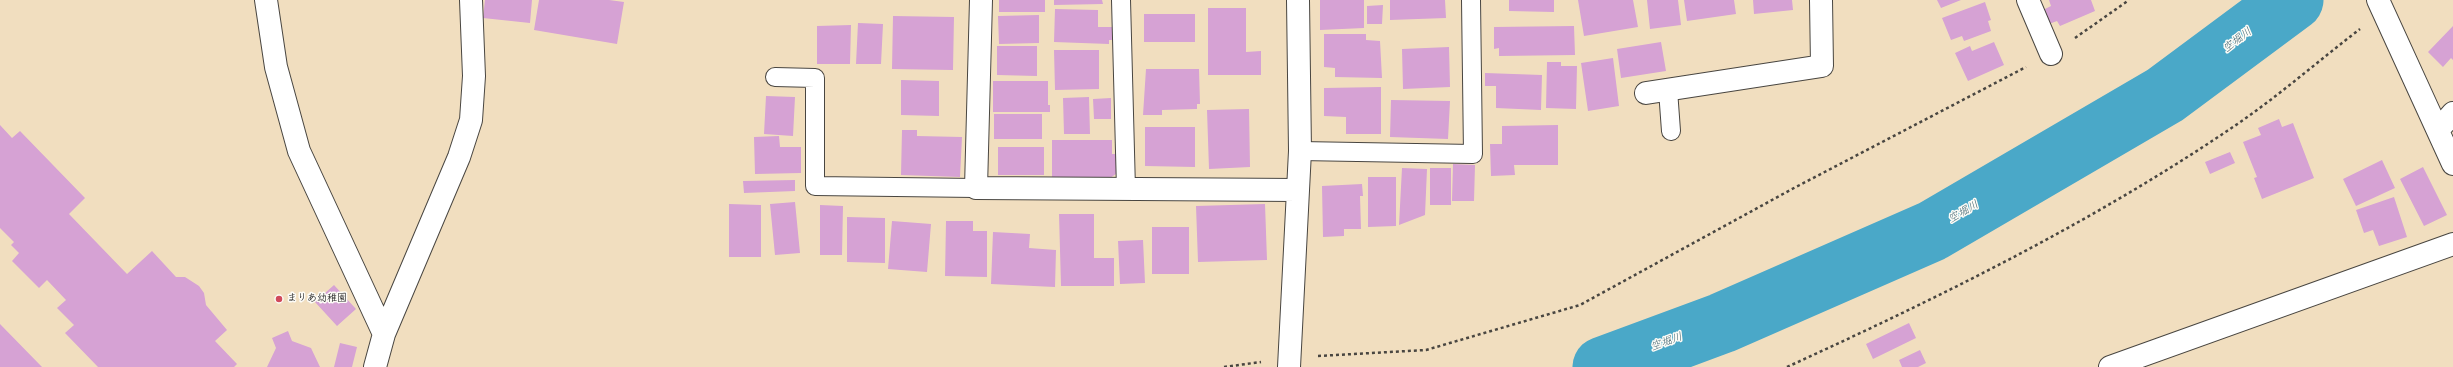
<!DOCTYPE html>
<html>
<head>
<meta charset="utf-8">
<style>
  body { margin:0 }
  canvas { display:block; background:#f1debf }
</style>
</head>
<body>
<canvas width="2453" height="367"></canvas>
<script>
const ctx = document.querySelector('canvas').getContext('2d');
ctx.lineJoin = 'round';
function stroke(path, color, width, dash) { ctx.strokeStyle = color; ctx.lineWidth = width; ctx.lineCap = dash ? 'butt' : 'round'; ctx.setLineDash(dash || []); ctx.stroke(path); }
function paint(path, color) { ctx.fillStyle = color; ctx.fill(path, 'evenodd'); }
function write(font, color, halo, rows, align = 'center') {
  ctx.font = font + ' Kalam,"Klee One",sans-serif'; ctx.lineWidth = 3; ctx.setLineDash([]); ctx.textBaseline = 'middle'; ctx.strokeStyle = halo; ctx.fillStyle = color; for (const [text, x, y, turn = 0] of rows) {
    ctx.save(); ctx.translate(x, y); ctx.rotate((+turn || 0) * Math.PI / 180); ctx.textAlign = isNaN(turn) ? turn : align; if (halo) ctx.strokeText(text, 0, 0); ctx.fillText(text, 0, 0); ctx.restore();
  }
}
const river = new Path2D(`
  M1603,367l119,-44 210,-92 233,-136 128,-95`);
const building = new Path2D(`
  M485,0h47l-2,23 -47,-5z
  M539,0h70l15,2 -7,42 -83,-14z
  M999,0h46v12h-46z
  M1054,0h48l1,4 -49,1z
  M1320,0h44v28l-44,2z
  M1390,0h55l1,18 -56,2z
  M1509,0h45v12l-45,-1z
  M1578,0h55l5,27 -54,9z
  M1647,0h31l3,25 -31,4z
  M1684,0h50l2,14 -49,7z
  M1753,0h39l1,10 -39,4z
  M1937,0h24l-20,8z
  M2049,0h42l4,11 -35,15 -3,-5 -8,3 -6,-14 8,-4z
  M1985,2l6,18 -3,1 3,10 -27,10 -2,-5 -11,4 -9,-22z
  M1383,5l-1,19h-15v-18z
  M1208,8h38v44l15,-1v24h-53z
  M1055,9l43,1v17h14v13h-3v4l-55,-2z
  M1144,14h51v28h-51z
  M1039,15v28l-40,1 -1,-28z
  M893,16l61,1 -1,53 -61,-1z
  M858,23l25,1 -2,40h-25z
  M851,25l-1,39h-33v-38z
  M1574,26l1,29 -76,1v-8l-5,1v-22z
  M2453,26v34l-2,-2 -8,9 -15,-15z
  M1324,34h42v6l14,1 2,37 -47,-1v-9l-11,-1z
  M1661,42l5,29 -45,7 -4,-29z
  M1994,42l10,23 -36,16 -13,-28 15,-7 2,5z
  M997,46h40v30l-40,-1z
  M1449,47l1,40 -47,2 -1,-40z
  M1054,50h45v39l-44,1z
  M1613,58l6,48 -31,5 -7,-48z
  M1547,62h14v4h16l-1,43 -30,-1z
  M1146,69h53l1,35h-3v5l-35,1v5h-19z
  M1485,73l57,2 -1,35 -45,-2v-22h-11z
  M901,80l38,1v35l-38,-1z
  M993,81h55v24h2v7h-57z
  M1381,87v47h-35v-17l-22,-1v-28z
  M766,96l29,1 -2,39 -29,-2z
  M1089,97l1,37h-26l-1,-36z
  M1111,98v21h-17l-1,-20z
  M1391,100l59,1 -2,38 -58,-2z
  M1249,109l1,58 -41,2 -2,-59z
  M994,114h48v25h-48z
  M2279,119l3,8 11,-4 21,55 -52,21 -8,-21 3,-1 -14,-35 18,-7 -3,-7z
  M0,125l12,13 8,-7 65,67 -16,16 58,60 25,-23 24,26h9l14,9 5,7 2,12 21,25 -12,11 22,23 -3,3h-136l-33,-34 9,-8 -17,-17 9,-8 -19,-20 -8,8 -27,-27 7,-8 -8,-8 3,-3 -14,-14z
  M1558,125v40h-44l1,10 -24,1 -1,-32h12v-18z
  M1145,127h50v40l-50,-1z
  M902,130h15v6l45,1 -2,40 -59,-2z
  M779,136l1,11h21v26l-46,1 -1,-37z
  M1052,140h60v14h4v20l-6,4h-58z
  M998,147h46v28h-46z
  M2230,152l5,11 -25,11 -5,-12z
  M2382,160l13,28 -39,18 -13,-27z
  M1453,164l22,1 -1,36h-22z
  M2423,167l24,48 -23,11 -24,-47z
  M1402,168l25,1 -2,46 -26,10z
  M1430,168h21v37h-21z
  M1368,177h28v49l-28,1z
  M795,180v11l-51,2 -1,-12z
  M1362,184l1,12h-3l1,33h-17v7l-21,1 -1,-51z
  M2394,197l13,40 -28,9 -6,-16 -9,3 -8,-23z
  M795,202l5,51 -25,2 -5,-51z
  M729,204l32,1v52h-32z
  M1265,204l2,56 -69,2 -2,-56z
  M820,205l23,1 -1,49h-22z
  M1059,214h35v44h20v28h-53z
  M847,217l38,1v45l-38,-1z
  M892,221l39,3 -4,48 -39,-3z
  M946,221h27v10h14v46l-42,-1z
  M1152,227h37v47h-37z
  M993,232l37,2 -1,14 27,2 -1,37 -64,-3z
  M1143,240l2,43 -25,1 -2,-43z
  M334,285l22,24 -19,17 -22,-24z
  M1909,323l7,15 -43,21 -7,-15z
  M0,324l42,43h-42z
  M288,331l4,10 19,7 9,19h-53l9,-19 -4,-10z
  M340,343l17,4 -5,20h-18z
  M1920,350l6,13 -8,4h-16l-3,-7z`);
const path = new Path2D(`
  M2075,38l54,-38
  M1318,356l108,-6 154,-45 214,-117 232,-121
  M1224,367l37,-5
  M1787,367c153,-70 304,-144 443,-238 45,-30 87,-67 130,-100`);
const service = new Path2D(`
  M1121,0l5,189
  M775,77l40,1v108l161,2
  M1668,90l3,41
  M1300,151l173,3 -2,-154`);
const minor = new Path2D(`
  M266,0l10,67 23,84 85,183
  M981,0l-5,188 322,2
  M2028,0l23,54
  M2378,0l75,164
  M1646,93l176,-27 -1,-66
  M2438,130l15,-17
  M375,367l9,-33 75,-177 12,-37 3,-44 -3,-76
  M1289,367l11,-216 -2,-151
  M2110,367l343,-123`);
const markers = [
  [279,299,4,"#d1495b"]
];
const poiNames = [
  ["まりあ幼稚園",287,299]
];
const waterNames = [
  ["空堀川",2238,41,-37],
  ["空堀川",1964,213,-30],
  ["空堀川",1667,343,-20]
];
stroke(river, '#4aa8c8', 61);
paint(building, '#d6a2d4');
stroke(service, '#494641', 20);
stroke(minor, '#494641', 24);
stroke(path, '#494641', 2.5, [3, 3]);
stroke(service, '#fff', 18);
stroke(minor, '#fff', 22);
for (const [x, y, r, color] of markers) { const dot = new Path2D(); dot.arc(x, y, r, 0, 2 * Math.PI); ctx.fillStyle = color; ctx.fill(dot); stroke(dot, '#fdfcf7', 1.5); }
write('bold 10px', '#2b2b2b', '#fdfcf7', poiNames, 'left');
write('italic 11px', '#375d6a', '#fdfcf7', waterNames);
</script>
</body>
</html>
